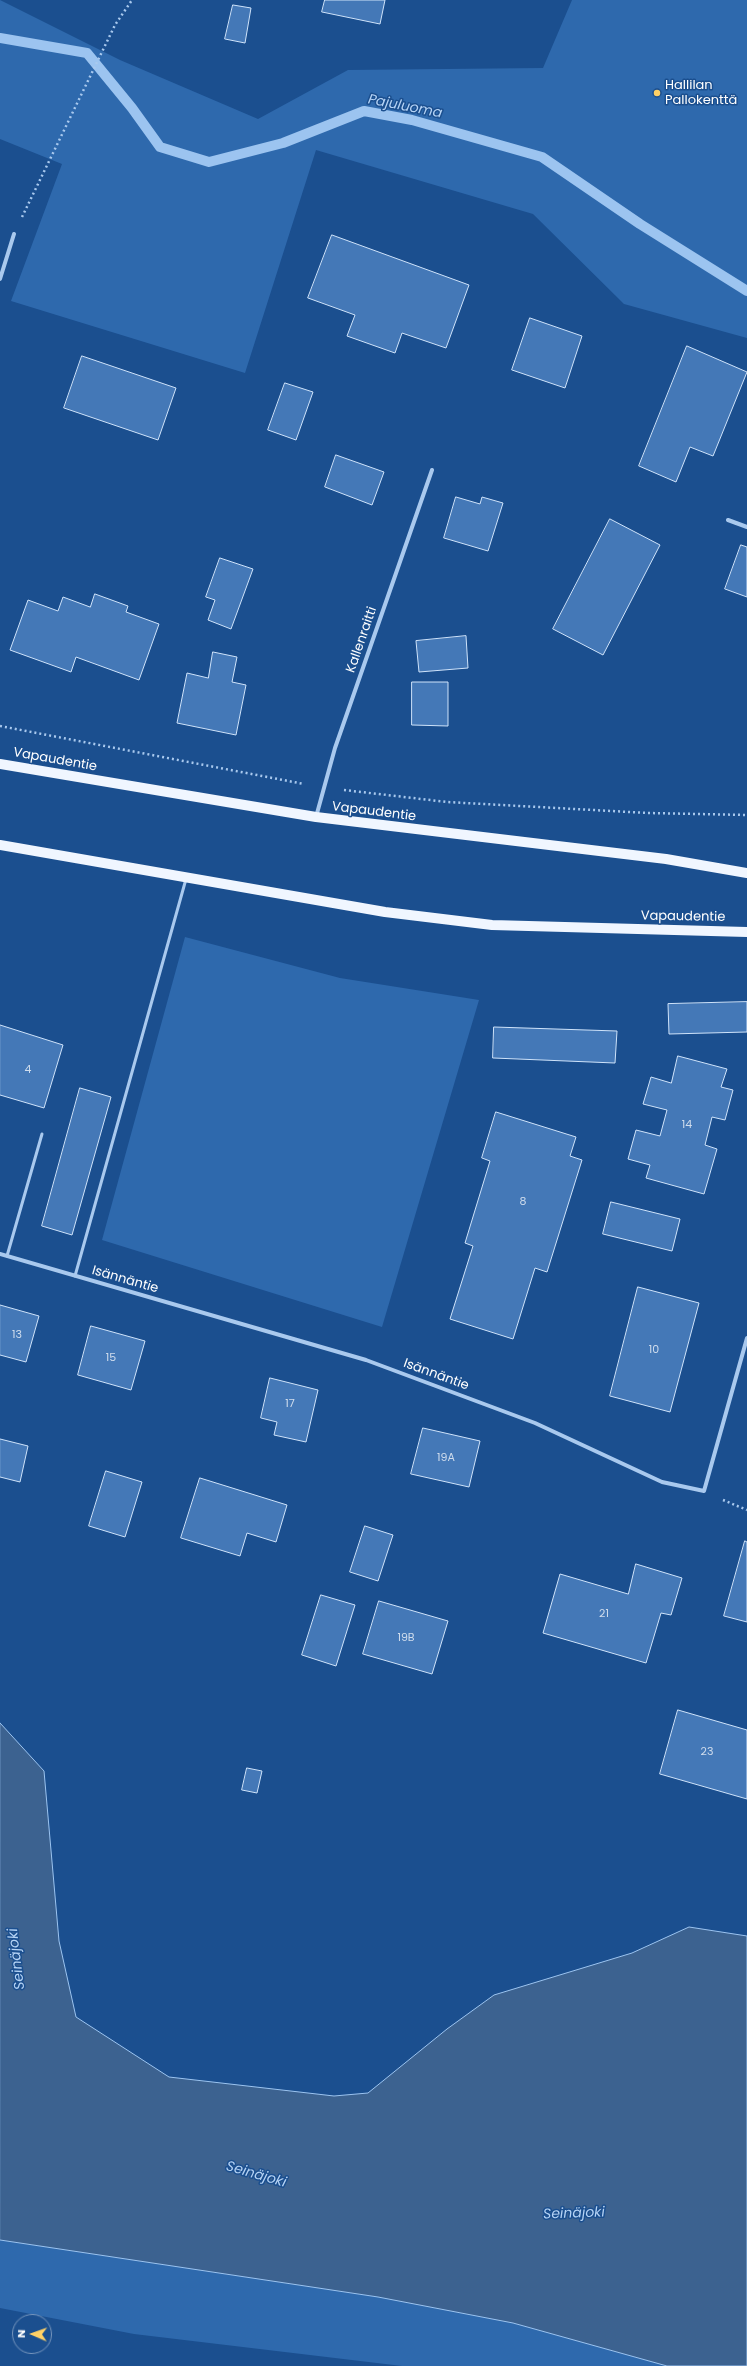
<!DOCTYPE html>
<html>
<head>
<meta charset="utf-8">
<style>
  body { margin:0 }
  #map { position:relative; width:747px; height:2366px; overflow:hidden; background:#1b4f8f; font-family:Poppins,sans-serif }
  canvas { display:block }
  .north { position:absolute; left:12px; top:2314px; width:40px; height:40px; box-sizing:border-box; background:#1b4f8f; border:1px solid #7695bc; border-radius:50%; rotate:272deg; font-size:11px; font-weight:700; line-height:16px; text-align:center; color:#fff }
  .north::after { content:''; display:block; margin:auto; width:14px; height:18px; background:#ffd166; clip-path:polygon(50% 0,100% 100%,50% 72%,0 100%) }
</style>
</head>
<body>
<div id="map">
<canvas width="747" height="2366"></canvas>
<div class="north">N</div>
</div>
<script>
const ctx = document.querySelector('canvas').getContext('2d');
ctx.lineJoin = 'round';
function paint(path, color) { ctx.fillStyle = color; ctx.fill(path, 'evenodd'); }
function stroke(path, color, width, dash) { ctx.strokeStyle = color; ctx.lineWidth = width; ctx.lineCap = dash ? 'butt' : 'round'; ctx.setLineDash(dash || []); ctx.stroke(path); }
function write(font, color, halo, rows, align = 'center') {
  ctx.font = font + ' Poppins,sans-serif'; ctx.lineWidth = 3; ctx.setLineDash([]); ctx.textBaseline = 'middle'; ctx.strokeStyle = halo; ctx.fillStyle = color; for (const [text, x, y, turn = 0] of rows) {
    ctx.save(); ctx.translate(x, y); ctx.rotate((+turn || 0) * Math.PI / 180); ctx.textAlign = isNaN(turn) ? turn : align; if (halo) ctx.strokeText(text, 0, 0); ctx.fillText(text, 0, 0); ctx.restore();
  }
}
const green = new Path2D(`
  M0,0l120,60 138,59 90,-49 195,-2 29,-68h175v338l-123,-34 -91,-90 -217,-64 -71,223 -234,-72 51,-137 -62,-25z
  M185,937l155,41 139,22 -97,327 -280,-87z
  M0,2240l378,57 135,26 154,43h-265l-268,-32 -134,-26z`);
const water = new Path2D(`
  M0,1723l44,48 15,170 17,76 93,60 165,19 34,-3 79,-64 47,-34 138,-42 57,-26 58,9v430h-80l-154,-43 -135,-26 -378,-57z`);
const stream = new Path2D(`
  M0,38l87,15 45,55 28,39 49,15 74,-19 81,-32 48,9 130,37 98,67 107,67`);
const building = new Path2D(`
  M325,0h60l-5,24 -58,-12z
  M233,5l18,3 -6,35 -20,-4z
  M332,235l137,50 -23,63 -44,-15 -7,20 -48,-17 8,-21 -47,-17z
  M530,318l52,18 -17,52 -53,-18z
  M687,346l60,26 -34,84 -23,-9 -14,35 -37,-16z
  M82,356l94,32 -18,52 -94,-32z
  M285,383l28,9 -17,48 -28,-10z
  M336,455l48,17 -12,33 -47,-18z
  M456,497l24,7 2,-7 21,6 -15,48 -44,-13z
  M610,519l50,26 -57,110 -50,-26z
  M741,545l6,2v50l-22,-8z
  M220,558l33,11 -22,60 -23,-9 7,-20 -9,-3z
  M95,594l33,12 -2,6 33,12 -20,56 -63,-23 -5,15 -61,-22 18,-50 30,11 5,-14 27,10z
  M466,636l2,32 -49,4 -3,-31z
  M213,652l24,5 -5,25 14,3 -10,50 -59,-12 10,-50 21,5z
  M412,682h36v44l-36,-1z
  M747,1002v30l-78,2 -1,-30z
  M0,1025l63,20 -19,63 -44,-13z
  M494,1027l123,4 -2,32 -122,-5z
  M678,1056l49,13 -6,18 12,3 -8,30 -13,-3 -7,28 12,4 -13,45 -58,-16 4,-13 -22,-6 8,-29 24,6 7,-26 -24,-6 8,-27 20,6z
  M80,1088l31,9 -39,138 -30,-9z
  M496,1112l80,25 -6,19 12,4 -35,112 -12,-4 -22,71 -63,-20 23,-73 -8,-3 25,-82 -8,-3z
  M611,1202l69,17 -8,32 -69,-17z
  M638,1287l61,16 -29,109 -60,-16z
  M0,1305l39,11 -13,46 -26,-7z
  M91,1326l54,15 -14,49 -53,-15z
  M270,1378l48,12 -12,52 -32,-7 3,-13 -16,-4z
  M423,1428l57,13 -11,46 -58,-13z
  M0,1439l28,7 -8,36 -20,-5z
  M106,1471l36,11 -17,55 -36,-11z
  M200,1478l87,27 -11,37 -29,-9 -7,23 -59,-18z
  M365,1526l28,9 -15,46 -28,-9z
  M745,1541l2,1v80l-23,-6z
  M636,1564l46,14 -11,37 -10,-2 -15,50 -103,-30 17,-59 68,20z
  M321,1595l34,10 -19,61 -34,-11z
  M379,1601l69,20 -16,53 -69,-20z
  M678,1710l69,20v69l-87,-25z
  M247,1768l15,3 -5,22 -15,-3z`);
const path = new Path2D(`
  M22,217l93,-192 17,-25
  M0,726l304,58
  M344,790l103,12 201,11 99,2
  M723,1500l24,10`);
const lane = new Path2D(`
  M7,1256l35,-122
  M75,1276l111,-397`);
const street = new Path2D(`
  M0,279l14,-45
  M728,520l19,7
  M316,817l19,-69 97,-278
  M0,1254l366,106 169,63 127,59 42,9 43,-153`);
const primary = new Path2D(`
  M0,764l316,53 350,42 81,14
  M0,845l385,67 107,13 255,7`);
const markers = [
  [657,93,4,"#ffd166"]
];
const numberNames = [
  ["4",28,1070],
  ["14",687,1125],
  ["8",523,1202],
  ["13",17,1335],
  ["10",654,1350],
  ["15",111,1358],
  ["17",290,1404],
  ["19A",446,1458],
  ["21",604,1614],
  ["19B",406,1638],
  ["23",707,1752]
];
const poiNames = [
  ["Hallilan",665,86],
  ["Pallokenttä",665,101]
];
const streetNames = [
  ["Kallenraitti",362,640,-71],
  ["Vapaudentie",55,760,10],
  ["Vapaudentie",374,812,7],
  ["Vapaudentie",683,917,1],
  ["Isännäntie",125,1280,16],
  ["Isännäntie",436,1375,20]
];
const waterNames = [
  ["Pajuluoma",405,107,11],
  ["Seinäjoki",17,1959,-97],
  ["Seinäjoki",256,2175,16],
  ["Seinäjoki",574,2214,-2]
];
paint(green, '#2e69ad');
paint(water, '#3c6290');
stroke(water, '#9cc4f0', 1);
stroke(stream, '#9cc4f0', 10);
paint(building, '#4478b7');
stroke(building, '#cfe3fa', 1);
stroke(path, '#a9c9ee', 2.5, [2, 3]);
stroke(lane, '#a9c9ee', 3);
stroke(street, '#a9c9ee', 4);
stroke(primary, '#f0f6ff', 10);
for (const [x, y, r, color] of markers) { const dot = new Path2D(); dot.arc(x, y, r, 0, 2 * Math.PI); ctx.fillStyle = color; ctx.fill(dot); stroke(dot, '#1b4f8f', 1.5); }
write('11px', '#d0dded', null, numberNames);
write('13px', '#fff', '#1b4f8f', poiNames, 'left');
write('13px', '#fff', '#1b4f8f', streetNames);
write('italic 14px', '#b5d3f5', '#1b4f8f', waterNames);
</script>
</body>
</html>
